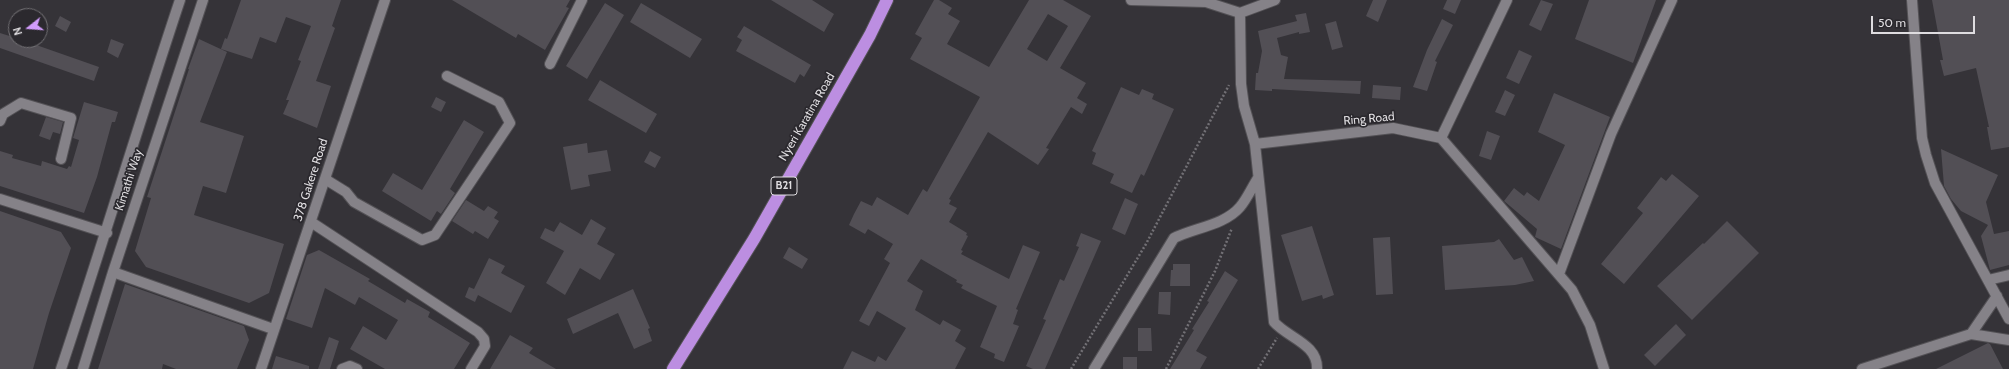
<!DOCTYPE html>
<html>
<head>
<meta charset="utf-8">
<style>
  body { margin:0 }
  #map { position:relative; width:2009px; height:369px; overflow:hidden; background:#353338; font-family:Cabin,sans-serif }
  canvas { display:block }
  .north { position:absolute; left:8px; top:8px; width:40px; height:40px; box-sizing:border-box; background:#2b292e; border:1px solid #737175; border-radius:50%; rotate:253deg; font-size:11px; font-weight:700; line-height:16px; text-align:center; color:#dfdde0 }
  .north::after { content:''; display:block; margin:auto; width:14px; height:18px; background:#d29cfd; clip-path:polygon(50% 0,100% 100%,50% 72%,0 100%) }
  .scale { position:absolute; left:1871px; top:16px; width:104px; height:18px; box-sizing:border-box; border:2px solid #dfdde0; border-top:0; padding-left:5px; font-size:12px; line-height:14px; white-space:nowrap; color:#dfdde0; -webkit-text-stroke:3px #2b292e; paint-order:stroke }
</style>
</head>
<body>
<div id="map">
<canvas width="2009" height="369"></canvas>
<div class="north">N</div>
<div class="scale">50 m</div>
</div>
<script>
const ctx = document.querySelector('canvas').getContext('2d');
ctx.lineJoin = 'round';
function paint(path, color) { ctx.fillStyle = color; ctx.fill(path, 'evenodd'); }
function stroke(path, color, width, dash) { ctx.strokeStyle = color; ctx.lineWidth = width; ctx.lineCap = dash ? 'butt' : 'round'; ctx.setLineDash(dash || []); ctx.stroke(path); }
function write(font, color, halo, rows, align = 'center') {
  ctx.font = font + ' Cabin,sans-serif'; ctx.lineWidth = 3.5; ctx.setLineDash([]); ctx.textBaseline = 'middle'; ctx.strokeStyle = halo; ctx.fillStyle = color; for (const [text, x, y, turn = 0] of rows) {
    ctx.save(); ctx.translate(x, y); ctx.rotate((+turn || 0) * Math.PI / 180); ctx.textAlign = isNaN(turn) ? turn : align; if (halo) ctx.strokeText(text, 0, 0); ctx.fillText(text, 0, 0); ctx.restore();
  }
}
const building = new Path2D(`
  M241,0h100l-9,26 3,2 -19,53 15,5 -14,42 -34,-14 6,-14h-3l15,-39 -3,-1 13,-34 -25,-9 -10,26 -16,-6 -8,22 -31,-10 4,-11 2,1z
  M452,0h118l-4,7 3,1 -24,42 -27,-16 -2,4z
  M771,0h41l22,14 -10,18z
  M934,0h5l13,8 -4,6 12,7 -13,23 42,23 40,-67h34l28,16 -31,52 26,15 -9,15 10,6 -5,10 -11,-7 -25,41 3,1 -11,16 -50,-33 -39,67 2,1 -2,4 8,4 -8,14 18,11 -1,2 2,1 -7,14 2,1 -2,3 48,25 14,-34 17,7 -24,57 2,1 -5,14 6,2 -15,36 -10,-4 1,-4 -15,-7 17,-41 -36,-18 2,-3 -7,-3 1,-2 -36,-21 -14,22 16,10 -8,19 25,15 3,-5 18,10 -6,11 11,7 -11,21h-112l9,-18 23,11 3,-6 8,5 20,-33 -29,-17 -8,15 -10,-5 31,-58 -6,-4 9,-15 -25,-15 -3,5 -16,-9 5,-11 7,-13 11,5 5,-9 31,18 15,-26 4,3 53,-95 -70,-38 12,-21 -7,-4zM1048,14l20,12 -21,35 -20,-12z
  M1373,0h14l-9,22 -12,-6z
  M1447,0h14l-6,14 -12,-5z
  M1541,0l12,4 -12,27 -12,-6z
  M1589,0h67l-23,63 -58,-24z
  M1932,0h77v147l-18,3 -4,-23h2l-13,-59 -32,8 -4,-16h3z
  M605,3l19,12 -37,64 -21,-13z
  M641,3l61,36 -12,19 -60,-36z
  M1306,13l4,19 -11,2v-2l-22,6 4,17 7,2 -4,22 77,2 -1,13 -88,-5v2l-17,-1 1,-17h2l4,-22 -4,-20 39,-10 -2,-6z
  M60,16l11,6 -5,10 -11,-6z
  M1442,19l11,6 -18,36 2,1 -10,29 -14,-4 14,-37z
  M1336,21l7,26 -11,3 -7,-26z
  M744,26l67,39 -7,12 -4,-3 -5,9 -59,-32 6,-11 -5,-3z
  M0,33l16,5v2h6l77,27 -5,14 -94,-33z
  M111,39l13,5 -6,14 -11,-6z
  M199,39l28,13 -27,70 44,14 -18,57 -23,-7 -9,29 90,29 -15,49 -20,10 -103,-36 -11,-16 16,-53 -4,-1 42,-128h-1z
  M1519,50l13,6 -13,28 -13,-6z
  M600,80l57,34 -11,19 -58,-33z
  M1373,85l28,2 -1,13 -28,-2z
  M1121,87l18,8 3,-6 12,5 -2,5 22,10 -30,67 -3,-2 -9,19 -22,-10 4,-9 -22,-10 4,-11 -4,-2z
  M1505,90l10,5 -10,21 -10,-4z
  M1554,93l56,24 -49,132 -26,-12 2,-8 -33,-28 10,-13 10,8 3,-4 12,9 26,-56 -27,-13z
  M436,97l10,5 -5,10 -10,-5z
  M84,102l34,10 -3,10h-3l-15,55 -13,36 -84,-27v-35l13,4 -1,3 29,8 1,-5 25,8 2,-3 2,1 8,-27 -6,-2z
  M46,117l17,5 -3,12 -7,-2 -3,8 -11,-4z
  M464,120l20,12 -34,57 5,4 -14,21 -4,-3 -6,10 -49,-30 11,-18 29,17z
  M1487,131l13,5 -9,24 -12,-4z
  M587,143l1,10 19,-3 4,21 -23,4 2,11 -19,4 -8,-43z
  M1941,149l57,26 -12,27 8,32 15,-3v34l-19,5 -9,-34 7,-11 -27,-14 -10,-12 -7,-13z
  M650,151l11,6 -6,11 -11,-6z
  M1672,174l27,22 -75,88 -23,-20 42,-51 -6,-5 24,-31 5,4z
  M1125,198l13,6 -13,31 -13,-6z
  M466,200l18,11 4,-5 10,6 -4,6 5,3 -11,18 -13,-8 -2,3 -21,-13z
  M0,211l61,21 10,16 -22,65 -16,56h-33z
  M591,219l15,9 -9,16 18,10 -15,26 -20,-12 -15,27 -19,-12 18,-32 -24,-13 5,-10 9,4 6,-10 22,13z
  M1727,221l32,32 -67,67 -35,-34 46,-43 1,1z
  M1312,226l22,69 -11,4 -1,-4 -20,6 -21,-66z
  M1081,233l20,8 -56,128h-12l-7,-3 20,-46 -3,-1 17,-40 4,2 15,-34 -3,-1z
  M1390,237l3,57 -17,1 -3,-57z
  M1499,239l15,21 8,-3 12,24 -19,4 -70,5 -3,-44 52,-4z
  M789,247l19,12 -6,10 -19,-11z
  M319,250l51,29 -2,2 37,22 2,-4 23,13 -2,5 42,26 -16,26h-69l-35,-20 13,-23 23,14 12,-20 -39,-23 -4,8 -30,-17 -13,40 -26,-9 21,-64z
  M489,258l16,8 -4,7 24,13 -14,27 -33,-18 -3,7 -10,-5 4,-10 5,2z
  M1173,264h17v22h-20l1,-16h2z
  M1225,271l13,9 -42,71 11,6 -7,12h-30l24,-39 -2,-1 17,-27 -2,-1z
  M125,284l119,42 5,14 -12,29h-61l-13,-5 -1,5h-64z
  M633,289l17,39 -2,1 4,12 -18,8 -16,-36 -45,21 -6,-15z
  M1159,292h12l-1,23 -12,-1z
  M1676,324l10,11 -31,31 -11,-11z
  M1138,328h13l1,23h-14z
  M510,335l23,13 -4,5 27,16h-66z
  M329,337l10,4 -9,28h-12z
  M1988,343l2,1 13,25h-67z
  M276,356l33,10v3h-37z
  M1123,357h14v12h-14z`);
const path = new Path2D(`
  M1071,369l75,-125 83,-159
  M1166,369l49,-98 17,-43
  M1258,369l19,-31`);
const minor = new Path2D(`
  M1131,0l75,2 34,11 1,71 3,22 11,38 138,-16 48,10 131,152 18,35 14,44
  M1912,0l10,138 4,17 9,28 74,136
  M1240,13l35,-13
  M550,64l32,-64
  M0,121l3,-7 18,-11 50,15 -10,41
  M1441,138l66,-138
  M1255,144l19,178c14,16 44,22 43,47
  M325,179l21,13 8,10 68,38 13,-5 75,-112 -11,-21 -52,-26
  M0,199l107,34
  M311,222l167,110 6,7 1,7 -14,23
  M113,272l160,57
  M1559,274l52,-140 61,-134
  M1988,280l21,-5
  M1971,334l26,-38
  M61,369c41,-123 78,-246 119,-369
  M83,369l30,-97 90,-272
  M261,369l124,-369
  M342,369l8,-3 7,3
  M1094,369l80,-131c20,-10 51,-13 66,-31 7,-8 12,-20 18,-29
  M1862,369l109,-35 38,6`);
const highway = new Path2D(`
  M673,369l81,-130 116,-204 17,-35`);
const shields = [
  [784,186,26]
];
const shieldNames = [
  ["B21",784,186]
];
const streetNames = [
  ["Nyeri Karatina Road",807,117,-60],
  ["Ring Road",1369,119,-5],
  ["Kimathi Way",129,180,-72],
  ["378 Gakere Road",311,180,-72]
];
paint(building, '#524f55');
stroke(minor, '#535155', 12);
stroke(highway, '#535155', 14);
stroke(path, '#727075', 2.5, [2, 2]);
stroke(minor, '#858288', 10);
stroke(highway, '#bc8ee1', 12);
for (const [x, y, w] of shields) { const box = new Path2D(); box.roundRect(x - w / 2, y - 9, w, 18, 3); ctx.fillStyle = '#2b292e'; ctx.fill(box); stroke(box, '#dfdde0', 1); }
write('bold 11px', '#dfdde0', null, shieldNames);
write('12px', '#dfdde0', '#2b292e', streetNames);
</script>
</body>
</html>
